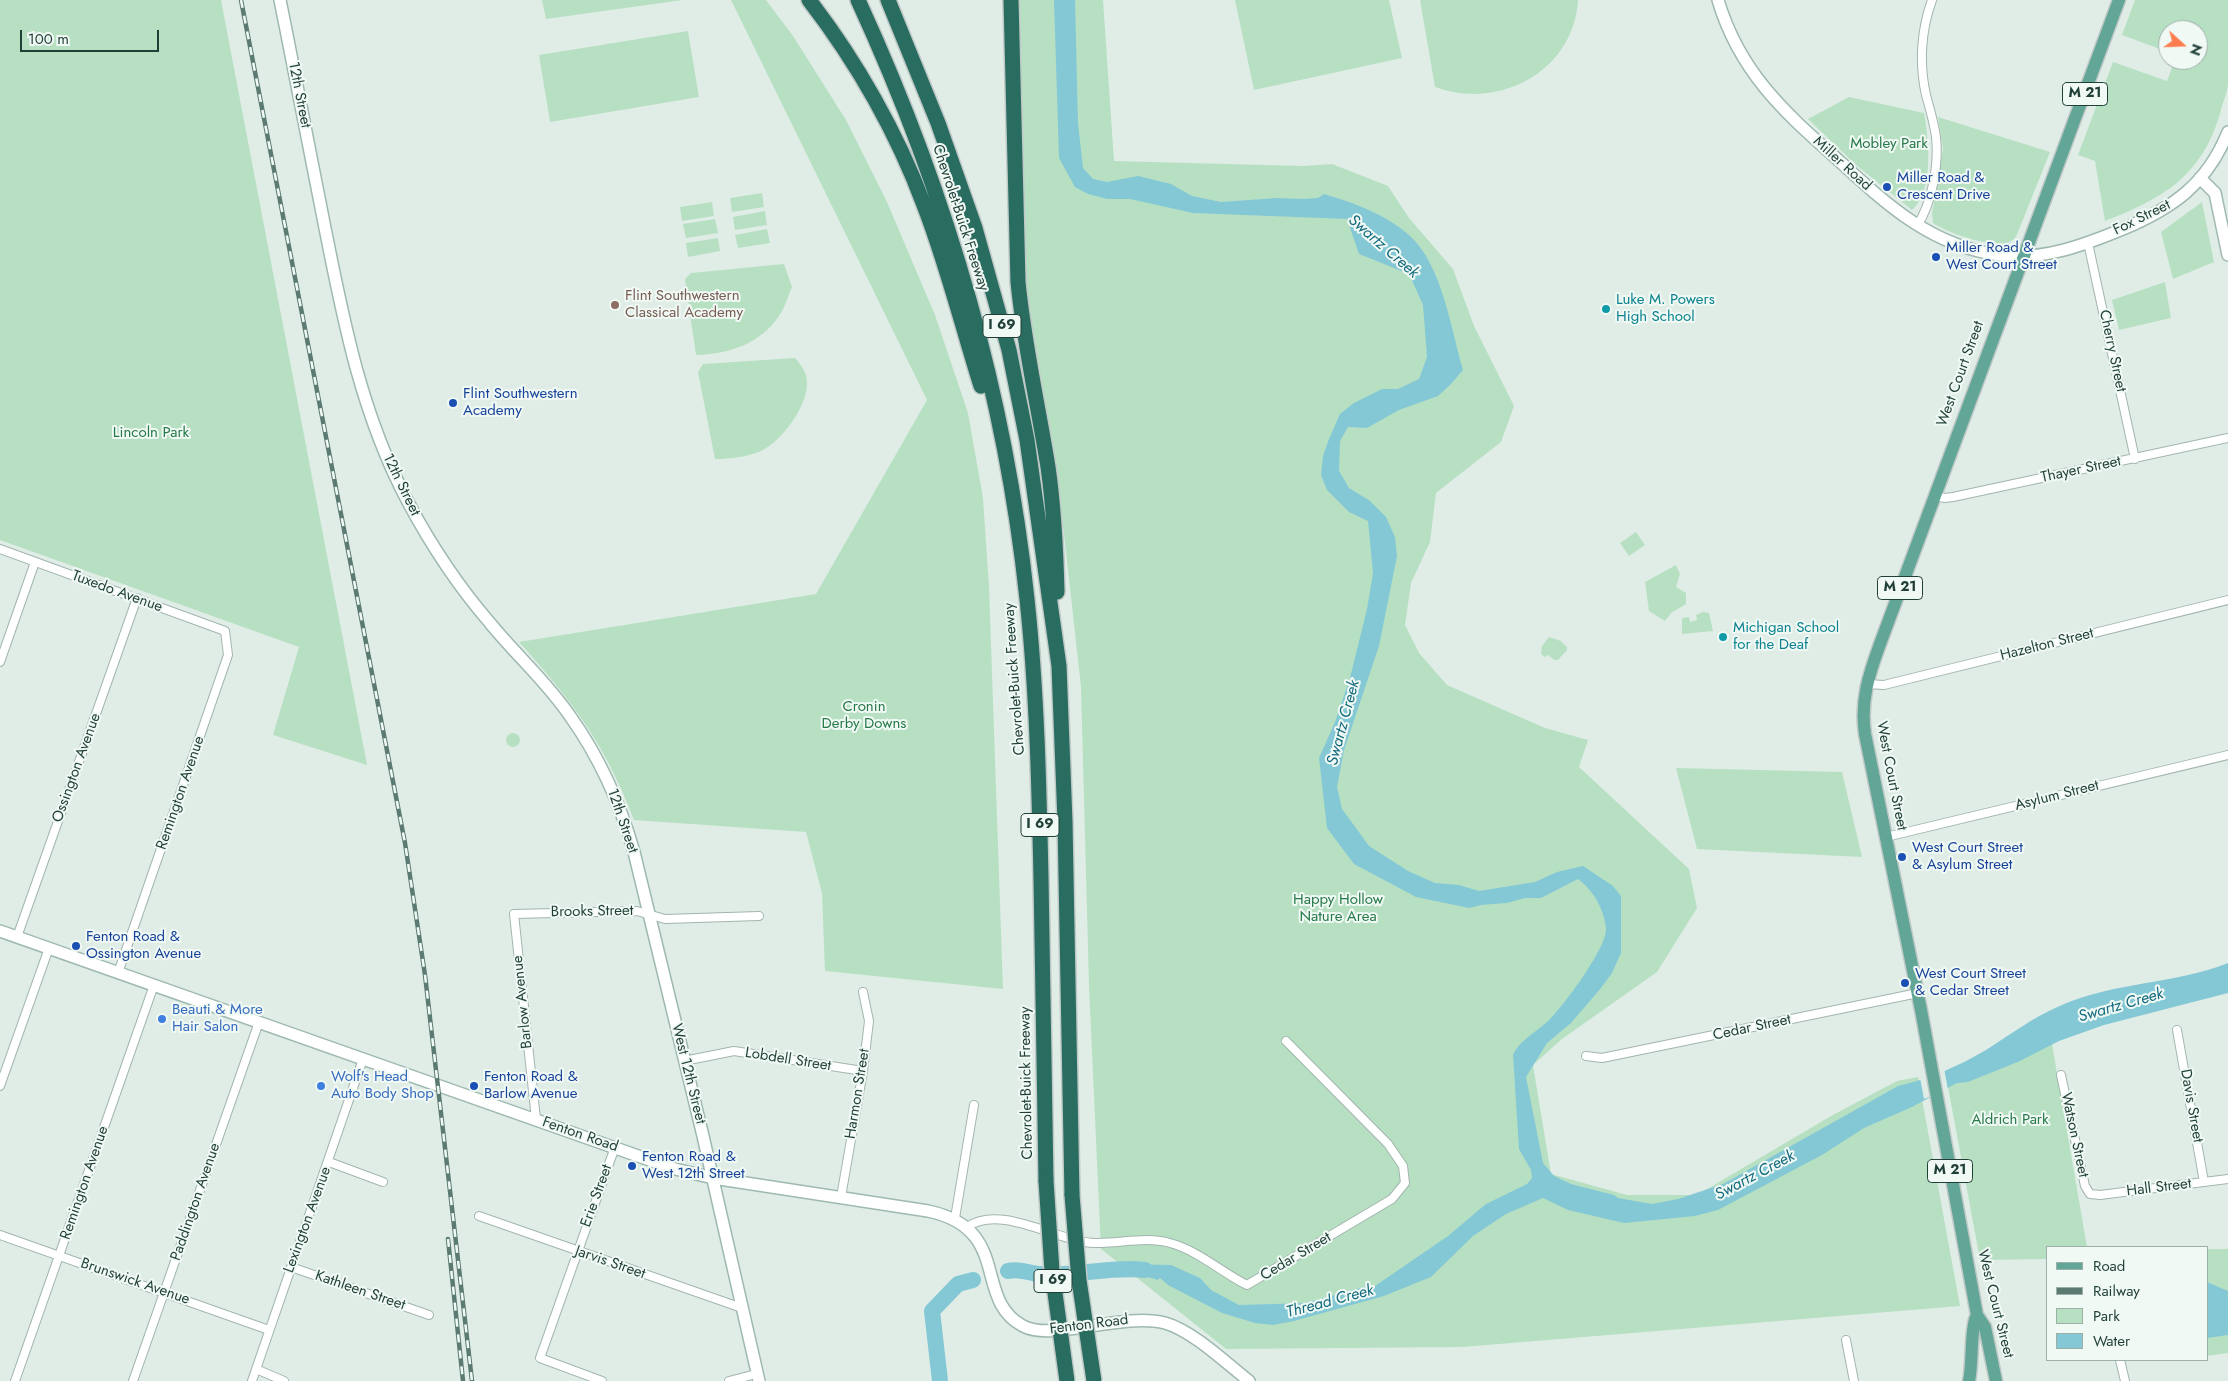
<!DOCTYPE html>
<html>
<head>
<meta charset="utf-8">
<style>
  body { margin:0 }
  #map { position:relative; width:2228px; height:1381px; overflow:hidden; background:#e0ede7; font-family:Jost,sans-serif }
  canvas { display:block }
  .legend { position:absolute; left:2046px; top:1246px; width:162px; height:115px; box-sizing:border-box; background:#f1f9f5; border:1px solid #9dafa9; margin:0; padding:6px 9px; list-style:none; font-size:15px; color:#1f3f37 }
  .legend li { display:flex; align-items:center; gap:10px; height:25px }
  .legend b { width:25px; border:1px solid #9dafa9 }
  .north { position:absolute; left:2158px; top:20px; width:50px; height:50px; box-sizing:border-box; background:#f1f9f5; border:1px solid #9dafa9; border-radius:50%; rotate:110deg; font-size:14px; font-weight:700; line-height:20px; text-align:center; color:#1f3f37 }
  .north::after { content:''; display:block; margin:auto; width:18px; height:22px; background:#fd7d4e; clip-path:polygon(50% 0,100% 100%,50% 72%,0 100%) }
  .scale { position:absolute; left:20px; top:30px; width:139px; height:22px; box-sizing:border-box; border:2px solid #1f3f37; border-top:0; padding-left:6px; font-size:15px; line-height:18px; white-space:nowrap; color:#1f3f37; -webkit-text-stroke:4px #f1f9f5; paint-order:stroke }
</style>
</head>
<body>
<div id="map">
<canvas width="2228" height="1381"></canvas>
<ul class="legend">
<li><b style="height:6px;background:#61a696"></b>Road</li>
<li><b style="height:6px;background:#5a7a72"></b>Railway</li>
<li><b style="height:14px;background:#b7e0c3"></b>Park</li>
<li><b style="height:14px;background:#84c8d6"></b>Water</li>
</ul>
<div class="north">N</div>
<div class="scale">100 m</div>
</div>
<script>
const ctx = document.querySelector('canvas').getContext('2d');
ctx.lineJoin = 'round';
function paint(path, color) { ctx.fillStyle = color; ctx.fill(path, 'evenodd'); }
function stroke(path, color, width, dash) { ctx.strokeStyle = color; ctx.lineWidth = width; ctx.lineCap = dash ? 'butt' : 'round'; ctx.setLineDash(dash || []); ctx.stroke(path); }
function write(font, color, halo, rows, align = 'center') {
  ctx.font = font + ' Jost,sans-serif'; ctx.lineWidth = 4; ctx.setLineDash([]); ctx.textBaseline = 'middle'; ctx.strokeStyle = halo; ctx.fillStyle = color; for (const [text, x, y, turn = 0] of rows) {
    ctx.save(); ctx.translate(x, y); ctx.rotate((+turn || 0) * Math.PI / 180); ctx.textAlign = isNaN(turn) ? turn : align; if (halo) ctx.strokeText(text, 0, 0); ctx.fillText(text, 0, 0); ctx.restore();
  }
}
const green = new Path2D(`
  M0,0h221l146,765 -94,-30 26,-88 -299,-107z
  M542,0h141l-137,19z
  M731,0h35l27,36 53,84 41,82 48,113 33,98 15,85 6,89 14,402 -178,-18 -3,-78 -16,-61 -172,-12c-29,-76 -61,-118 -115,-178l297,-48 111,-194z
  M1019,0h84l11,161 190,5 28,-2 56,22 21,32 44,51 21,57 40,80 -13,36 -65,51 -6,49 -19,41 -6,42 14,28 28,32 98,43 43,12 -9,27 110,102 8,39 -40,64 -95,67 -29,26 18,109 76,21h70l134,-79 66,-35 21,-4 42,229 -497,41 -237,2 -125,-100 -12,-263 -8,-299 -24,-216 -33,-191z
  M1235,0h154l13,58 -148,32z
  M1420,0h158c-4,71 -79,111 -143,87z
  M2135,0h93c0,28 0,57 0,84 -1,10 -6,20 -8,30 -19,63 -58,85 -115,107l-10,-60 -17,-6 35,-93 54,19 8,-21h23v-30h-30v22l-46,-17z
  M688,31l11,66 -149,25 -11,-67z
  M1849,97l75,16c5,27 10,78 -12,97l-56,-45 -48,-46z
  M1938,117l112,35 -32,80c-1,3 -4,8 -7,9 -15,9 -64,-8 -78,-18l-1,-9 11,-65z
  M762,193l2,14 -32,5 -2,-14z
  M712,202l2,14 -32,5 -2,-14z
  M2202,202l12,60 -41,17 -12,-47z
  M765,211l2,14 -32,5 -2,-13z
  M715,219l3,14 -32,5 -3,-14z
  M767,229l3,14 -32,5 -3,-13z
  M718,238l2,13 -32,6 -2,-14z
  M784,264l8,23c-4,9 -7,21 -13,29 -19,28 -50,38 -83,39l-11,-76 6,-6z
  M2165,282l6,36 -52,12 -7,-30z
  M795,358c6,7 12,14 12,24 1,24 -25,59 -46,69 -14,6 -31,8 -46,8l-17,-87 5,-8z
  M1636,532l9,13 -16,11 -9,-13z
  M1676,565l4,9 -4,13 10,6v11l-15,9 -6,8 -16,-10 -4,-29z
  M1703,612l6,1 4,18 -31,3v-16l7,-1 1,5 7,-2 -1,-5z
  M1549,637l12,4 6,6v3l-9,10h-4l-6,-5 -3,2 -4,-3 1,-8z
  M506 740a7 7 0 1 1 14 0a7 7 0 1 1-14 0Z
  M1676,768l166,4 20,85 -165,-8z
  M2051,1038l36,209h-40v12l-67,1 -32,-173z
  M2207,1249h21v104l-21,3z`);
const water = new Path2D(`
  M1054,0h21l3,123 5,45 10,11 14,3 31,-6 33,8 21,12 29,6 56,-4 26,1 15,-1 6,-4c30,9 62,20 86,42 32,29 41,93 53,134l-13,15 -12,11 -39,14 -32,18 -19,-1 -8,14 -1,30 10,17 21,13 16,16 9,20 2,19 -18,90 -35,104 -7,37 5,22 27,37 39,25 27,12 24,2 20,6 56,-9 22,-10 26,-6 30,20 8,10v57l-9,20 -11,15 -30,35 -24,20 -21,34 17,86 11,13 17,8 43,11 4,3 34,6 26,-5 45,-15 175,-98c31,-7 61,-20 88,-36 25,-16 49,-34 76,-45 52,-23 113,-21 166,-42v30l-124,32 -45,16 -39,20 -52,21 -11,1 -45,24 -48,21 -42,27 -104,55 -23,6 -71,7 -56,-13 -25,-12 -37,16 -33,22 -42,41 -47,19 -90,25 -21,4 -18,-2 -33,-10 -54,-28 -8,-7 -2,2 -20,-6 -6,1 -13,-11 52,1 29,13 11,12 28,15 67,-2 58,-16 8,1 76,-52 38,-32 41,-20 5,-6 -1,-8 -12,-21 -6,-94c7,-16 26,-24 38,-37 14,-14 57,-72 55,-90 -2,-19 -13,-38 -28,-49l-37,19h-16l-18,5 -26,2 -12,3 -53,-11 -62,-33 -27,-36 -8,-70 16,-36 15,-44 17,-69 6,-36 -5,-52 -19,-9 -22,-22 -6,-15 2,-19 6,-17 11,-25 14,-11 28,-14h16l21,-10 8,-22 -4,-52 -14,-31 -50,-20 -12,-35 -154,-6 -63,-14h-23l-19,-5 -13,-7 -16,-29z
  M2207,1282l21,9v44l-21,3z`);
const pier = new Path2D(`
  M1944,1068l4,22 -24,9 -4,-21z`);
const river = new Path2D(`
  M1008,1271c11,-3 20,2 31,3 36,3 70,-8 106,-4
  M940,1381l-8,-70 26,-27 15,-4`);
const street = new Path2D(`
  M1917,226c15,-23 22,-61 19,-89 -2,-14 -6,-28 -10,-42 -7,-31 -5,-65 6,-95
  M2088,243l47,216
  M1934,495l10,3 9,-1 275,-59
  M0,549l225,82 3,24 -110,318
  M0,662l35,-100
  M1866,684l18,1 344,-85
  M1886,837l342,-82
  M17,937l120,-339
  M2177,1030l27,152
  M1586,1056l16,2 316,-65
  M684,1061l50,-10 129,20
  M2061,1075l24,111 5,8 10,1 128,-16
  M0,1086l49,-138
  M536,1119l-22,-205 123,-3 28,8 94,-3
  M329,1162l54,20
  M841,1197l22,-126 6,-50 -6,-29
  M479,1216l263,92
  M955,1218l19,-113
  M967,1227c34,-24 91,15 127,16 25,1 51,-7 76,0 29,8 51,29 77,42l145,-86 13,-16 -2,-17 -15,-22 -102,-103
  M0,1235l269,95
  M291,1267l138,48
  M1846,1340l8,41
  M2120,1360l5,21
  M256,1369l28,12
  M15,1381l139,-396
  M133,1381l126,-359
  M252,1381l111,-322
  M602,1381l-62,-23 75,-211
  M729,1381l27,-7`);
const secondary = new Path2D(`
  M280,0c15,74 29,148 44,223 19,96 37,191 84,279 23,43 50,84 82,121 26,32 57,59 80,93 30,42 50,87 64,136l69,284 56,245
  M1718,0c21,71 65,111 118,158 49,45 94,88 163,97 44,6 85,-10 124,-26 50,-21 84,-45 105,-97
  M2200,178l15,15 13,62
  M0,931l675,238 38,9 215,33c85,18 44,88 95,115 29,16 99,-14 142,-3 28,8 61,40 84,58`);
const primary = new Path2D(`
  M1969,1381c4,-17 1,-54 8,-66
  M1996,1381l-11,-54 -8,-12 -56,-305 -56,-276c-5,-33 4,-60 15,-90l239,-644`);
const highway = new Path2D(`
  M809,0c47,61 88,133 115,205 23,59 38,121 57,181
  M858,0c87,189 147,392 169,599 10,93 12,186 14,279 2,101 4,202 5,303
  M888,0l50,123 37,105 34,122 18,90 32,226 6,156 7,373
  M1011,0l7,282c6,62 20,123 30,185 6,42 8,83 9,125`);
const rail = new Path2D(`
  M241,0l164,843 20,132 47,406
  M448,1239l15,142`);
const highwayBridge = new Path2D(`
  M1046,1181l6,90 15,110
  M1072,1195l7,85 15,101`);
const markers = [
  [1887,187,5,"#1a4fb4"],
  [1936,257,5,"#1a4fb4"],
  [615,305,5,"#8d6e63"],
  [1606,309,5,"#0f9aa8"],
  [453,403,5,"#1a4fb4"],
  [1723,637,5,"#0f9aa8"],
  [1902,857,5,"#1a4fb4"],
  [76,946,5,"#1a4fb4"],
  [1905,983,5,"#1a4fb4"],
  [162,1019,5,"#3f7fe0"],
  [321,1086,5,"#3f7fe0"],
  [474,1086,5,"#1a4fb4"],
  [632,1166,5,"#1a4fb4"]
];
const shields = [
  [2085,94,45],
  [1002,326,38],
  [1900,588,45],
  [1040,825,38],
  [1950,1171,45],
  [1053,1281,38]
];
const shieldNames = [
  ["M 21",2085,94],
  ["I 69",1002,326],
  ["M 21",1900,588],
  ["I 69",1040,825],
  ["M 21",1950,1171],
  ["I 69",1053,1281]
];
const streetNames = [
  ["12th Street",299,95,79],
  ["Miller Road",1842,164,42],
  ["Chevrolet-Buick Freeway",960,218,72],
  ["Fox Street",2142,218,-26],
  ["Cherry Street",2112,351,78],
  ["West Court Street",1961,374,-70],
  ["Thayer Street",2081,470,-12],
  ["12th Street",401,485,64],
  ["Tuxedo Avenue",117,592,20],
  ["Hazelton Street",2047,645,-14],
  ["Chevrolet-Buick Freeway",1015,679,-94],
  ["Ossington Avenue",77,768,-70],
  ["West Court Street",1891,776,79],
  ["Remington Avenue",181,793,-71],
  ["Asylum Street",2057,796,-14],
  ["12th Street",622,821,71],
  ["Brooks Street",592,912,-1],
  ["Barlow Avenue",523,1002,-96],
  ["Cedar Street",1752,1028,-12],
  ["Lobdell Street",788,1060,9],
  ["West 12th Street",688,1074,76],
  ["Chevrolet-Buick Freeway",1027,1083,-91],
  ["Harmon Street",858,1094,-81],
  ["Davis Street",2191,1106,80],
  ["Fenton Road",580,1135,19],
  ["Watson Street",2074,1135,78],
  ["Remington Avenue",85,1183,-71],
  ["Hall Street",2159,1188,-7],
  ["Erie Street",597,1196,-70],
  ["Paddington Avenue",196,1202,-71],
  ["Lexington Avenue",308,1220,-70],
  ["Cedar Street",1296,1257,-31],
  ["Jarvis Street",610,1263,19],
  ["Brunswick Avenue",135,1282,19],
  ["Kathleen Street",360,1291,19],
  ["West Court Street",1995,1304,76],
  ["Fenton Road",1089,1325,-7]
];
const parkNames = [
  ["Mobley Park",1889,144],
  ["Lincoln Park",151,433],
  ["Cronin",864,707],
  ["Derby Downs",864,724],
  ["Happy Hollow",1338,900],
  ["Nature Area",1338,917],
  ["Aldrich Park",2010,1120]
];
const transitNames = [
  ["Miller Road &",1897,178],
  ["Crescent Drive",1897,195],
  ["Miller Road &",1946,248],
  ["West Court Street",1946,265],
  ["Flint Southwestern",463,394],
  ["Academy",463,411],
  ["West Court Street",1912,848],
  ["& Asylum Street",1912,865],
  ["Fenton Road &",86,937],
  ["Ossington Avenue",86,954],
  ["West Court Street",1915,974],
  ["& Cedar Street",1915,991],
  ["Fenton Road &",484,1077],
  ["Barlow Avenue",484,1094],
  ["Fenton Road &",642,1157],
  ["West 12th Street",642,1174]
];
const educationNames = [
  ["Flint Southwestern",625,296],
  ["Classical Academy",625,313]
];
const cultureNames = [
  ["Luke M. Powers",1616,300],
  ["High School",1616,317],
  ["Michigan School",1733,628],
  ["for the Deaf",1733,645]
];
const shopNames = [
  ["Beauti & More",172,1010],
  ["Hair Salon",172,1027],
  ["Wolf's Head",331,1077],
  ["Auto Body Shop",331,1094]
];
const waterNames = [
  ["Swartz Creek",1383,247,41],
  ["Swartz Creek",1344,723,-75],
  ["Swartz Creek",2121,1006,-16],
  ["Swartz Creek",1755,1176,-28],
  ["Thread Creek",1330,1302,-15]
];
paint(green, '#b7e0c3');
paint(water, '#84c8d6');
paint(pier, '#e0ede7');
stroke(river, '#84c8d6', 16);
stroke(street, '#a2b5af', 10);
stroke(secondary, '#9eb9b0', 14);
stroke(primary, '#c0c9c7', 15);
stroke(highway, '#c0c9c7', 18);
stroke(street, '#fff', 8);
stroke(secondary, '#fff', 11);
stroke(primary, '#61a696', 12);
stroke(highway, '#296d61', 15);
stroke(rail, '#5a7a72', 4.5);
stroke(rail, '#f1f9f5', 2.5, [8]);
stroke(highwayBridge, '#c0c9c7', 18, []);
stroke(highwayBridge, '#296d61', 15);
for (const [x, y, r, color] of markers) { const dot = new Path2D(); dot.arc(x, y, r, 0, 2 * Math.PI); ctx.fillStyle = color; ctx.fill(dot); stroke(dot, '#f1f9f5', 2); }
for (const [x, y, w] of shields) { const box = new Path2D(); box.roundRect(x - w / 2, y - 11.5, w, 23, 4); ctx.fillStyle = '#f1f9f5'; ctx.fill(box); stroke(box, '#1f3f37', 1); }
write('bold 14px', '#1f3f37', null, shieldNames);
write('15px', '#1f3f37', '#f1f9f5', streetNames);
write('15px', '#267948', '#f1f9f5', parkNames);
write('15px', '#164399', '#f1f9f5', transitNames, 'left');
write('15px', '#785e54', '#f1f9f5', educationNames, 'left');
write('15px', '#0d838f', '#f1f9f5', cultureNames, 'left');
write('15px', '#366cbe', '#f1f9f5', shopNames, 'left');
write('italic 16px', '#156b7f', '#f1f9f5', waterNames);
</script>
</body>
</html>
